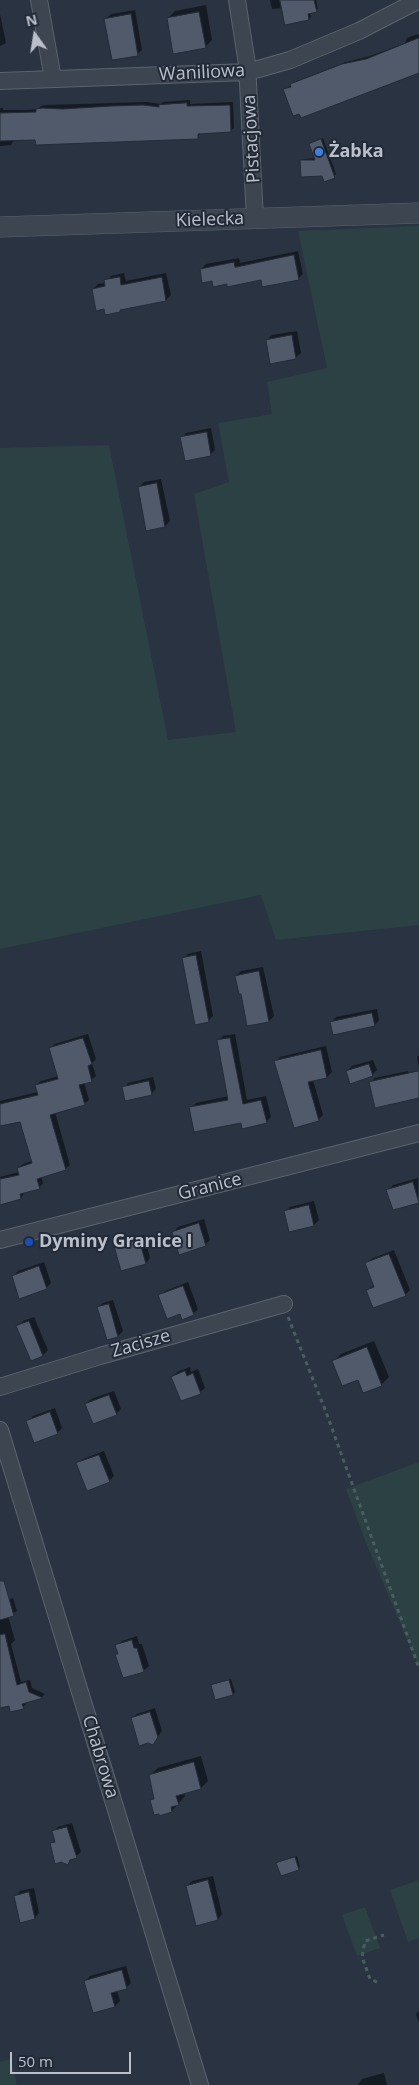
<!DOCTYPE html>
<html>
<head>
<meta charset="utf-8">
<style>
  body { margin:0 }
  #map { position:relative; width:419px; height:2085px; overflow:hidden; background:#293341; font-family:"Open Sans",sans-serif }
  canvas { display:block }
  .north { position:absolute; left:10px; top:10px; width:50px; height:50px; -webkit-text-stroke:4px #222a37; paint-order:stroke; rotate:347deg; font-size:14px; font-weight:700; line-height:20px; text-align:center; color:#bac0cb }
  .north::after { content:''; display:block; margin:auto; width:18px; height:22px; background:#bac0cb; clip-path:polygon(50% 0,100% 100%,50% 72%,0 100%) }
  .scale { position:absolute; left:10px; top:2052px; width:121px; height:22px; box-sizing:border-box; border:2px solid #bac0cb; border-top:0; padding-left:6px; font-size:15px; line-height:18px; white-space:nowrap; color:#bac0cb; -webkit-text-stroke:4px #222a37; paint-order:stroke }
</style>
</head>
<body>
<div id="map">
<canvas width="419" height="2085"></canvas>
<div class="north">N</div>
<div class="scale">50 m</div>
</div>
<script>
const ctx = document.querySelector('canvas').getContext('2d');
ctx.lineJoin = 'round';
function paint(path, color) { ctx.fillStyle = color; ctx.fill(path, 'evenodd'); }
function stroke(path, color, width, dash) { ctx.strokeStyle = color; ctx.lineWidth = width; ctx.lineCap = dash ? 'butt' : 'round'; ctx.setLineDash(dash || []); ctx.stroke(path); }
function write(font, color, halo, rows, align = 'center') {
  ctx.font = font + ' "Open Sans",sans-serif'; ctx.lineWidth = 4; ctx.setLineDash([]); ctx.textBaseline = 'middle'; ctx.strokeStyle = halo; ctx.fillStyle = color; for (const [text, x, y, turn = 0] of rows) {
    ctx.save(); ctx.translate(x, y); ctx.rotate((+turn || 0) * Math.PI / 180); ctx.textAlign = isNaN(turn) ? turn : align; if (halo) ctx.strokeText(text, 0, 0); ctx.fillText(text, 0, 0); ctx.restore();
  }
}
const green = new Path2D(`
  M419,226v699l-143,15 -15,-45 -261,54v-501l109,-3 59,295 68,-8 -42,-238 35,-12 -11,-59 54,-9 -5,-32 60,-14 -29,-137z
  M419,1462v205l-53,-124 -20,-54z
  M419,1880v58l-11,4 -18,-52z
  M365,1907l15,41 -23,8 -15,-41z
  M11,2059l6,26h-17v-23z`);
const shadow = new Path2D(`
  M270,0h46l2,9 -8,3 1,5 -2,2 -26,-11 -11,1z
  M206,5l6,35 -7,7 -37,-29 7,-7z
  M135,10l7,40 -5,4 -31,-35 5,-5z
  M0,14l6,29 -6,3z
  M419,34v37l-134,19 9,-8 52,-20 24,-6 35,-13 2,-5z
  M190,100v4l43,-2 1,26 -4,3 -29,2 -4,4 -183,2 -3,6 -11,1v-38h3v2h23l12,-1 3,-3 5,-1 101,-3 14,2 2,-2z
  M323,138l13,36 -2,2 -11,-2 -21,-13 2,-2 12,-1 -5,-14z
  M298,251l5,23 -5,5h-36l-34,3 -15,-2 -12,-11 5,-5 33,-6 1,5z
  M124,273l2,8 40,-8 5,22 -5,5 -44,8 -2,3 -15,-3 -12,-19 5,-5 8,-1 5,-7z
  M297,331l4,22 -5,4 -29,-17 5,-5z
  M211,428l4,22 -5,5 -28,-17 4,-5z
  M161,479l9,42 -5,5 -18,3 -8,-42 5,-5z
  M201,951l12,65 -5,5 -25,-63 5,-4z
  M263,967l11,49 -5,5 -21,4 -6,-33 -6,-16 5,-5z
  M377,1009l2,11 -4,5 -43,-3 4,-5z
  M88,1034l8,25 -4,4 4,13 -5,4 -7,2 5,18 -5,4 -29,8 15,53 -5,4 -24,7 2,7 -4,5 -14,4 -4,6 -21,5v-26l19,-5 -1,-4 5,-4 9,-3 -11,-41 -21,5v-24l38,-9 -2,-7 5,-4 18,-5 -9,-28 5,-4z
  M235,1034l12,66 19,-4 5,21 -5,5 -24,-1 -51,-13 5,-5 33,-7 -11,-55 5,-5z
  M326,1046l6,26 -5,5 -14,3 10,35 -5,5 -43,-58 5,-5z
  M419,1055v14l-2,-12z
  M373,1060l4,10 -5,5 -25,-4 5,-5z
  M408,1071l5,24 -43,-12 5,-5z
  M153,1077l3,12 -5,5 -27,-6 4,-5z
  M418,1178v24l-30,-12 5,-5z
  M314,1201l5,19 -5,5 -24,6 -5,-19 5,-5z
  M204,1219l6,21 -5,5 -32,-13 5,-5z
  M144,1235l6,23 -4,5 -24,7 -7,-23 5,-5z
  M394,1250l16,40 -5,5 -38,-5 8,-5 -8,-21 4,-5z
  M44,1262l7,21 -5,5 -33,-12 5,-5z
  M188,1282l10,27 -5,5 -12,-2 -21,-17 5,-4z
  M113,1300l10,31 -5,5 -10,3 -10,-32 5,-4z
  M34,1317l14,33 -5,5 -12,5 -13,-34 5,-5z
  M374,1341l15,36 -8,8 -22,-7 -25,-17 7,-7z
  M190,1367l1,5 7,-3 7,19 -5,4 -28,-15 5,-5z
  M114,1391l7,18 -5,5 -30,-10 5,-5z
  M55,1408l7,20 -5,5 -29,-12 5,-5z
  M104,1451l10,25 -5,5 -31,-17 5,-5z
  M13,1598l4,13 -9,5 7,24 -4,4 10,38 9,-2 2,8 13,6 -3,3 -16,5v2l-3,3 -13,-3 -10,3v-105z
  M137,1636l2,8h3l7,22 -5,4 -20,7 -7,-22 2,-2 -2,-7 5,-5z
  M231,1679l4,13 -2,2 -20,-8z
  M155,1708l7,23 -10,13 -20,-26 5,-4z
  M201,1756l7,25 -7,7 -17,5 1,3 -13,15 -21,-10 4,-4 -5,-22 8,-7z
  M72,1823l9,29 -14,12 -16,-20 5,-5 -3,-7 5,-5z
  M297,1856l3,11 -2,2 -20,-6z
  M213,1876l9,38 -4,5 -31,-33 5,-5z
  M34,1888l5,25 -4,5 -19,-22 4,-5z
  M126,1966l5,17 -5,5 -9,2 3,11 -5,5 -21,6 -9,-31 5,-5z
  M419,2011v12l-3,-9z
  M384,2073l3,12h-29l4,-6z`);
const building = new Path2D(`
  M280,0h34l3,12 -9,2 1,6 -24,5z
  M199,12l7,36 -33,6 -6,-36z
  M131,14l7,42 -26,4 -8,-41z
  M419,38v35l-118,45 -2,-4 -6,2 -10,-27 8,-2 -1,-3 52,-20 24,-5z
  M187,103v3l43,-1 1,27 -33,2v5l-162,6 -1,-5 -35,1v-28l36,-1v-3l6,-1 21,1 48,-3 32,-1 16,2v-2z
  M321,139l14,39 -11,4 -2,-6 -21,1 -1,-17h15l-6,-16z
  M294,255l5,25 -37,7 -1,-7 -34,7v-3l-14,3 -1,-6 -10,2 -2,-14 34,-7 1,5z
  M120,277l1,8 41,-8 4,24 -46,9v2l-15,3 -1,-6 -8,2 -4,-22 13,-3 -1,-6z
  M292,335l4,24 -26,5 -4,-24z
  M207,432l4,24 -26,5 -5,-24z
  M157,483l8,44 -19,4 -8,-44z
  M196,955l13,67 -14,3 -13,-67z
  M259,971l10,51 -22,4 -6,-32h-2l-4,-18z
  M372,1013l3,13 -42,9 -3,-13z
  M83,1038l9,26 -4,2 4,16 -13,3 6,20 -35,10 16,55 -29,9 3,10 -20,5 1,5 -21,6v-26l19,-4 -2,-7 15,-5 -12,-41 -20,4v-22l38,-9 -3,-10 23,-6 -9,-31z
  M230,1038l13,66 18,-4 6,23 -25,6 -1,-6 -47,9 -5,-25 39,-7 -11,-60z
  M321,1050l6,28 -19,4 11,39 -25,7 -20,-67z
  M369,1064l4,12 -23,8 -4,-13z
  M419,1071v27l-44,10 -6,-26z
  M149,1081l3,14 -27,6 -3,-14z
  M413,1182l6,21 -26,7 -7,-20z
  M309,1205l5,21 -25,6 -5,-21z
  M199,1223l7,23 -27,9 -7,-23z
  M139,1239l7,25 -25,7 -7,-25z
  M389,1254l17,42 -33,12 -7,-18 8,-3 -9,-24z
  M39,1266l8,23 -28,10 -7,-23z
  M183,1286l11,29 -12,5 -2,-6 -13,5 -9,-24z
  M109,1304l9,33 -11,3 -10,-33z
  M29,1321l14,35 -12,5 -15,-35z
  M367,1347l15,39 -19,7 -5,-13 -16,6 -10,-25z
  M185,1371l2,5 6,-3 8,21 -20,7 -10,-24z
  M109,1395l8,20 -24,9 -8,-20z
  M50,1412l8,22 -24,9 -8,-22z
  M99,1455l11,27 -23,9 -11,-28z
  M0,1581h4l10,35 -14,4z
  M5,1634l12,51 9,-3 3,10 14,6 -21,6 2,5 -14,3 -1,-6 -9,2v-73z
  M132,1640l2,8h3l7,24 -21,6 -8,-24h3l-3,-9z
  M229,1680l4,15 -18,5 -4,-15z
  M150,1712l8,25 -5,8 -5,-2 -9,3 -8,-28z
  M194,1762l7,27 -25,7 3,9 -8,2 1,5 -13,4v-2l-5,1 -4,-15 4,-1 -5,-24z
  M67,1827l10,31 -7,2 -2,5 -7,-3 -6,2 -5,-21 5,-1 -3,-11z
  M295,1857l4,13 -18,6 -5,-13z
  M208,1880l10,40 -22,6 -10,-40z
  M29,1892l6,27 -15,4 -6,-27z
  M122,1970l5,19 -16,4 4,14 -22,6 -9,-32z`);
const path = new Path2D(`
  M288,1317l38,95 93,256
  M377,1982l-7,-3 -8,-22 3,-16 19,-6`);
const minor = new Path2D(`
  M39,0l14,79
  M237,0l10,64 8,155
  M0,81l248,-9 42,-12 69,-29 60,-31
  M0,1240l419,-107
  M0,1387l100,-31 184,-52
  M0,1430l200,655`);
const tertiary = new Path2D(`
  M0,227l419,-14`);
const markers = [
  [319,152,5,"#3f7fe0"],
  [29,1242,5,"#1a4fb4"]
];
const streetNames = [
  ["Waniliowa",202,73,-3],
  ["Pistacjowa",252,139,-93],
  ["Kielecka",210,220,-2],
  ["Granice",210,1187,-14],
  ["Zacisze",141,1344,-16],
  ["Chabrowa",100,1757,73]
];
const poiNames = [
  ["Żabka",329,152],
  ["Dyminy Granice I",39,1242]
];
paint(green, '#2c4143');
paint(shadow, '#0007');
paint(building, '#505a6a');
stroke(building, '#242c39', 1);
stroke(minor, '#5b636e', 18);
stroke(tertiary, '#5b636e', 21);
stroke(path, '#4b5d61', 3, [4, 4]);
stroke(minor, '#3d4551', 16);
stroke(tertiary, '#3d4551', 20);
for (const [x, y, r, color] of markers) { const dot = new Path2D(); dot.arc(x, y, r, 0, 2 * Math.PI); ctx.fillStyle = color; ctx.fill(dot); stroke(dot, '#222a37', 2); }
write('18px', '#bac0cb', '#222a37', streetNames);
write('bold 18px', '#bac0cb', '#222a37', poiNames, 'left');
</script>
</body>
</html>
